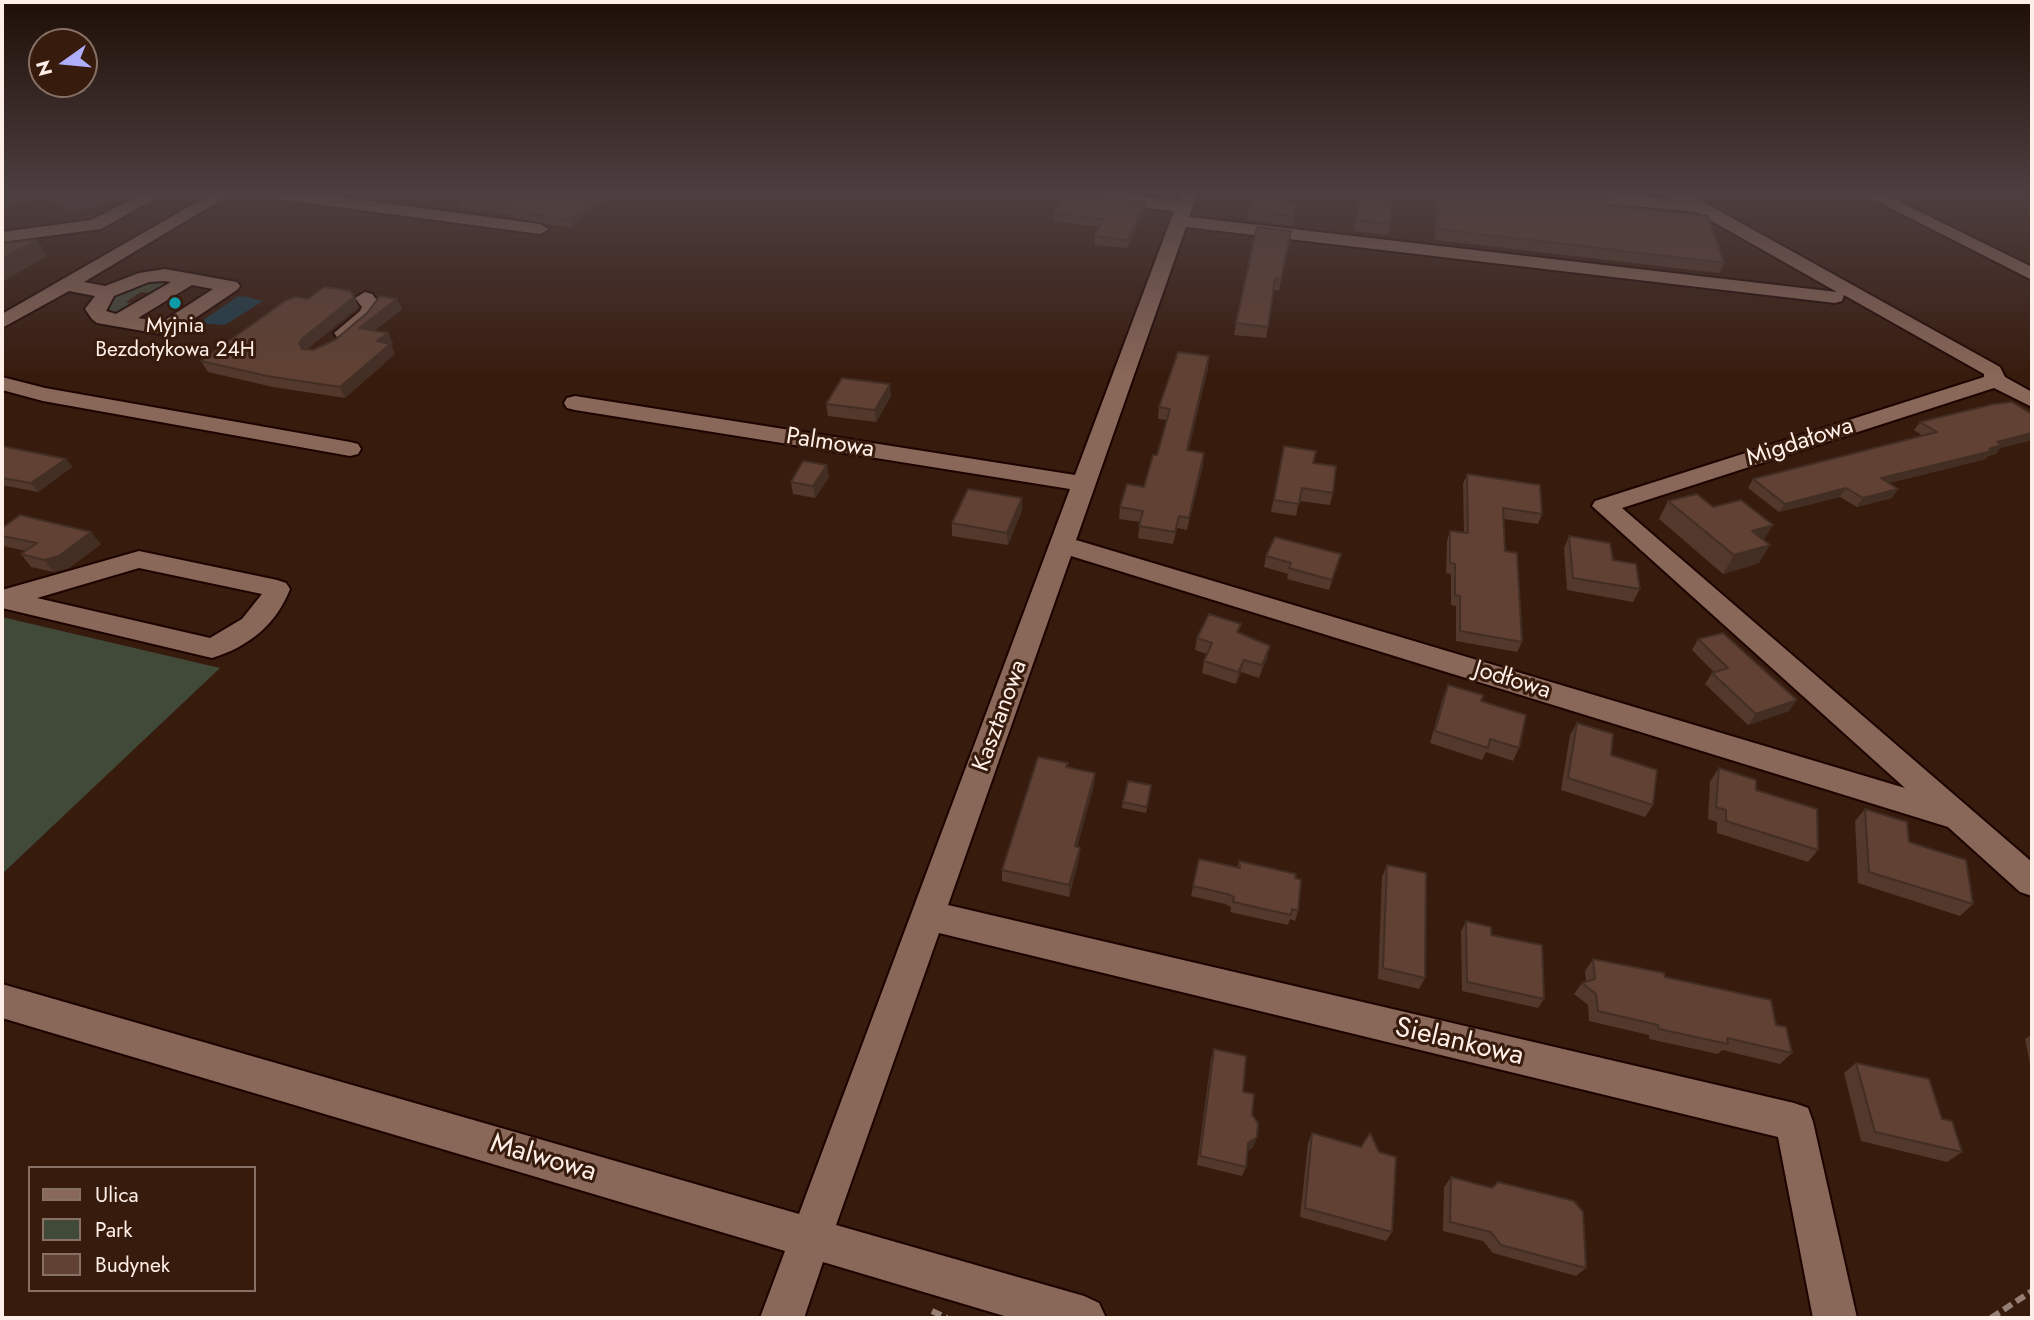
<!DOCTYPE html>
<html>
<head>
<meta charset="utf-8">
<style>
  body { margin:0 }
  #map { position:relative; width:2034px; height:1320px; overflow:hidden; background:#371b0d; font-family:Jost,sans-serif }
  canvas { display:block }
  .frame { position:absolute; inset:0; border:4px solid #ffefe8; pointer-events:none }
  .legend { position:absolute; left:28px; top:1166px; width:228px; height:126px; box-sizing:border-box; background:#371b0d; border:2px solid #877065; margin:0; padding:9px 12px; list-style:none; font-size:21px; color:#ffefe8 }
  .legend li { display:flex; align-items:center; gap:14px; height:35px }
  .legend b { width:35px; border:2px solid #877065 }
  .north { position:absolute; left:28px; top:28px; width:70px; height:70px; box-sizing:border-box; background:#371b0d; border:2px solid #877065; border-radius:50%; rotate:255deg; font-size:19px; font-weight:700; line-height:28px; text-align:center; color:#ffefe8 }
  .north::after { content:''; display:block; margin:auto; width:24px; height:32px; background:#aeaefb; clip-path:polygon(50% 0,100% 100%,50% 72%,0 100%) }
</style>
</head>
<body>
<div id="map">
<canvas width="2034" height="1320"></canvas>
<div class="frame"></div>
<ul class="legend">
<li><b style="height:9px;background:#8a6859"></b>Ulica</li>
<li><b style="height:19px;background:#414938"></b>Park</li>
<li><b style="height:19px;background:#604133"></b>Budynek</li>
</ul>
<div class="north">N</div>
</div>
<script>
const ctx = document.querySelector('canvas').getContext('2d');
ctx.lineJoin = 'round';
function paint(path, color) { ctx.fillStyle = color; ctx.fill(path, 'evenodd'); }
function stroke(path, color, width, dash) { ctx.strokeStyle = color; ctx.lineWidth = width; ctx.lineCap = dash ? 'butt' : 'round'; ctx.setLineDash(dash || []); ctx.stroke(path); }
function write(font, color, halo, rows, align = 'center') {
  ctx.font = font + ' Jost,sans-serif'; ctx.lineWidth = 6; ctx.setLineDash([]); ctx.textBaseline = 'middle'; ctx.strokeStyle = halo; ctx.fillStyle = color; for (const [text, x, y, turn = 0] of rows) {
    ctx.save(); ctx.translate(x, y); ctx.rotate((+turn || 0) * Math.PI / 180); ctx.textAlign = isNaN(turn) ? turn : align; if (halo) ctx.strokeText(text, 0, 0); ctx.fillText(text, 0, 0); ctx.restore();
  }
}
const green = new Path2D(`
  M155,278l17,4 -18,11 -13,-1 -15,10 8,3 -16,9 -13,-3 1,-10 32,-18z
  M2,617l218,51 -218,206z`);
const water = new Path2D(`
  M243,296l20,5 -38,24 -26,-2 38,-26z`);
const path = new Path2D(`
  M932,1311l15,7
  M1991,1318l41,-27`);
const minor = new Path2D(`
  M142,194h21l-62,35 -99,13v-10l89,-12z
  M211,194h20l-147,88 21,4 34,-13 26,-4 72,13 3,4 -3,4 -64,43 -7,2 -69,-12 -5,-4 -7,-10 10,-13 -26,-5 -67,37v-14zM165,281l6,1 -55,32 -10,-3 8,-15 35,-14zM192,285l21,4 -51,33 -24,-4z
  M270,194h47l223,30 9,5 -9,5 -262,-35z
  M1058,194h55l65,7 3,-7h16l-8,23 648,75 -141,-80 -137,-13 -8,-5h62l61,6 -6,-6h21l311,173 5,10 27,15v15l-38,-19 -372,120 410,354v34l-12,-4 -72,-65 -877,-271 -123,349 846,198 14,5 5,14 44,196h-44l-35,-181 -839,-204 -103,292 248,71 15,7 7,15h-95l-188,-56 -19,56h-44l25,-67 -783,-233v-34l797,230 271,-725 -495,-79 -8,-2 -3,-5 3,-5 8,-2 500,79 99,-264 -108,-12zM1186,227l649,76 7,-2 2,-6 140,79v3l-389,124 -3,5 313,282 -829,-248z
  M1863,194h21l148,73v13z
  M365,292l7,2 10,12 -7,12 -24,19h-14l-3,-4 26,-22 2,-4 -7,-9z
  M2,377l43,11 305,54 8,2 3,5 -3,5 -8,2 -307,-55 -41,-11z
  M139,551l138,29 9,3 4,6c-14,36 -42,58 -78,69l-210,-50v-18zM139,568l123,26 -20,25 -32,19 -173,-40z`);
const wall = new Path2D(`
  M2,194h133v1l-65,20 -24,-19z
  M1359,194h34l-3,30 -2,11 -34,-4z
  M1436,194h153l135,69 -5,10 -284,-33z
  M457,201h145l-31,27 -57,-10 -1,-3 -53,-6z
  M1145,202l-1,8 -17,38 -32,-3v-9l5,-9 -46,-6v-8z
  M1297,204l-4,22 -46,-7 1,-10z
  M1291,231l-12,59h-6l-7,48 -32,-3 2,-12z
  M397,299l5,10 -28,22 14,2 5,11 -2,1 4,9 -50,44 -72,-11 -65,-15 -7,-11 158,-54 -52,42 6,1 22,-10z
  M1208,368l-20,83 15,14 -16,65 -10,-2 -4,16 -35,-6 2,-16 -21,-3 1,-12 24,-20 13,-32 10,-35 -9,-1 1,-12z
  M891,396l-15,26 -48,-6 -2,-12z
  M2032,414v26l-32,8 -4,6 -8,2 -2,3 -97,24 9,6 -6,9 -35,9 -17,-10 -61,15 -31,-24 5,-9 170,-43 -9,-6 6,-8z
  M2,446l64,13 6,8 -34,25 -36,-7z
  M1284,446l29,17 20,30 -3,12 -31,-4 -3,15 -25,-4z
  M1467,474l75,40 -4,10 -34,-5 1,32 17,91 -5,10 -61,-11v-35l-5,-1v-31l-5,-1 1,-32 3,-10 14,2 -1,-49z
  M829,477l-14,21 -22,-4 -2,-12z
  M1668,501l45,6 51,33 -5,23 -36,11 -64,-55z
  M1022,510l-14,35 -56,-9v-13z
  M2,528l99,16 -32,24 -15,4 -23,-5 -10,-13 5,-3 -22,-5 -2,-2z
  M1569,536l44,24 27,29 -7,13 -66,-12 -3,-42z
  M1341,554l-12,36 -42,-11 1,-5 -24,-7 2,-11z
  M1239,633l31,13 -3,12 -8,20 -18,-6 -5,12 -34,-11 2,-12 3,-7 -12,-4 2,-12z
  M1698,639l91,72 -41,14 -43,-41 7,-11 2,-1 -22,-22z
  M1448,685l33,16 38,47 -6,13 -27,-9 -4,8 -52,-17 13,-46z
  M1577,723l34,32 42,50 -8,12 -84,-27 9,-55z
  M1068,768l27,5 -1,12 -17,62 3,1 -1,11 -10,38 -67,-16v-11z
  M1719,768l37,22 62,60 -10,12 -91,-29v-11l-9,-3 2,-38z
  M1151,791l-5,22 -24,-5 1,-6z
  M1865,809l108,95 -13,12 -102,-33 -3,-62z
  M1199,859l38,9 2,-7 56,17 3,33 -3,10 -5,-2 -2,6 -58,-13 1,-5 -6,-3 -34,-8z
  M1387,865l38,113 -6,11 -41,-10 4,-102z
  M1466,921l78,78 -6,9 -76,-17 -1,-60z
  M1593,959l72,18 111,48 16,28 -12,11 -58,-14 -4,4 -69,-15v-4l-60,-14 -1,-16 -14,-11 8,-11 4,-1 -1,-11z
  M2032,1034v36l-1,-1 -6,-30z
  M1214,1049l29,43 9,23 5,22 -4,10 -5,4 -2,16 -4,9 -45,-11 14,-106z
  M1856,1063l106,89 -15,10 -86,-21 -17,-68z
  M1312,1133l80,99 -6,9 -86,-24 8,-74z
  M1451,1177l135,91 -10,8 -83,-23 -10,-12 -40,-10 1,-44z`);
const shadedWall = new Path2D(`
  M2,194h43l1,2 -44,13z
  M65,194h70v1l-65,20 -11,-19z
  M600,194l2,7 -31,27 -2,-8z
  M1145,202l-1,8 -17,38 1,-8z
  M37,240l10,16 -45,26v-23z
  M354,297l5,10 -51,41 -4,6 -5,-11 4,-5z
  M397,299l5,10 -38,30 -5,-11z
  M388,333l5,11 -2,1 4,9 -50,44 -5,-11 37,-46z
  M1209,356l-1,12 -22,94 1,-12z
  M890,384l1,12 -15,26 -1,-12z
  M2032,433v7l-32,8 -4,6 -8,2 -2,3 -110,27 5,-8 116,-36z
  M1204,453l-1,12 -16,65 2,-12z
  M66,459l6,8 -34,25 -7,-9z
  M827,465l2,12 -14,21 -2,-12z
  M1846,488l-6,9 -61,15 6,-8z
  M1898,489l-6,9 -35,9 6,-9z
  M1022,498v12l-14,35 -1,-12z
  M1773,525l-11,18 -10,-12z
  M91,532l10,12 -32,24 -15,4 -10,-12z
  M1770,545l-11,18 -36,11 11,-19z
  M1270,646l-3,12 -8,20 3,-13z
  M1244,660l-3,12 -5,12 2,-12z
  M1797,700l-8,11 -41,14 8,-11z
  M1095,773l-1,12 -20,73 1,-12z
  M1080,848l-1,11 -10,38v-12z
  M1257,1137l-4,10 -8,6 3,-10z`);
const building = new Path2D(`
  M466,194h134l-31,26 -58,-10 3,-2 -57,-7z
  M1063,194h14l68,8 -17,38 -33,-4 8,-17 -49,-6z
  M1252,194h33l-2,9 14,1 -3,13 -46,-8z
  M1360,194h33l-3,30 -33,-4z
  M1439,194h150l21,2 -2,9 100,11 16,47 -286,-34z
  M1257,227l34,4 -10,48 -6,-1 -7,49 -32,-4z
  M37,240l-35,19v-16z
  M324,287l26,4 4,6 -51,41 -4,5 3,6 11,1 22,-10 32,-27 13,-17 17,3 -38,29 29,5 -11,8 13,3 -50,43 -73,-11 -66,-15 84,-60 10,-4 13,2z
  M1178,352l31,4 -22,94 17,3 -15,65 -10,-2 -4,16 -36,-6 4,-15 -23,-4 7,-23 17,3 9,-32h4l13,-46 -11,-2z
  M842,378l48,6 -15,26 -49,-6z
  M2012,402l20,12v19l-35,9 5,3 -13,4 3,2 -111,27 17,11 -35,9 -17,-10 -61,16 -32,-25 184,-47 -17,-10 74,-18z
  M2,446l64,13 -35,24 -29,-5z
  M1284,446l32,5 -3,12 23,3 -3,27 -31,-5 -3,16 -25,-4z
  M803,461l24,4 -14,21 -22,-4z
  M1467,474l73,11 2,29 -39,-6 2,43 12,2 5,89 -62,-11v-35l-5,-1v-31l-5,-1v-32l18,2z
  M968,489l54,9 -15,35 -55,-10z
  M1697,494l16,13 28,-7 32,25 -21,6 18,14 -36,10 -66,-54z
  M20,515l71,17 -32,24 -15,4 -23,-6 16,-11 -35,-7v-8z
  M1569,536l41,7 3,17 23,4 4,25 -67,-11z
  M1275,537l66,17 -9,26 -43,-12 2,-5 -25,-7z
  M1209,614l32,10 -4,8 33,14 -8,19 -18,-5 -6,12 -34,-11 8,-18 -15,-5z
  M1723,633l74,67 -41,14 -44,-41 16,-5 -30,-29z
  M1448,685l35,10 -2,6 45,14 -7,33 -29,-9 -2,9 -53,-17z
  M1577,723l36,11 -2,21 46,15 -4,35 -85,-27z
  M1038,757l30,6 -2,4 29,6 -20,73 5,2 -11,37 -67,-15z
  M1719,768l37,12v10l61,19 1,41 -92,-29v-11l-10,-3z
  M1128,781l23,4 -4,22 -24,-5z
  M1865,809l42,13 2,20 57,18 7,44 -104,-32z
  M1199,859l41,9 -1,-7 57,13 -1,4 6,2 -3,31 -6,-2 -1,6 -58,-13 1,-5 -7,-3 -34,-8z
  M1387,865l39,8 -1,105 -42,-10z
  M1466,921l25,6v8l51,10 2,54 -77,-17z
  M1593,959l71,14 1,4 106,23 5,25 10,2 6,26 -65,-15 1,6 -69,-15 -1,-4 -60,-14 -2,-17 -14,-11 13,-4z
  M1214,1049l32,7 -3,36 11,2 -2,21 6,8 -1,14 -9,6 -2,24 -46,-11z
  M1856,1063l73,16 13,40 10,2 10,31 -87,-20z
  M1312,1133l49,14 9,-14 9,19 17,5 -4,75 -87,-24z
  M1451,1177l41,11 6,-6 76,19 9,11 3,56 -85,-23 -10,-13 -41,-10z`);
const markers = [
  [175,303,7,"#0f9aa8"]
];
const farPoinames = [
  ["Myjnia",175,327],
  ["Bezdotykowa 24H",175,351]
];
const streetNames = [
  ["Migdałowa",1800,443,-18],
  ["Palmowa",830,444,9],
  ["Jodłowa",1512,681,17],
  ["Kasztanowa",1001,716,-70]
];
const nearStreetnames = [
  ["Sielankowa",1459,1043,13],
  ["Malwowa",543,1159,16]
];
paint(green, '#414938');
paint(water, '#1c3c4a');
stroke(minor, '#1d0400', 4);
stroke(path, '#957f74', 6, [10, 5]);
paint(minor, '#8a6859');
paint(wall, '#53382c');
paint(shadedWall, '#432e24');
paint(building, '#604133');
stroke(building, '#432e24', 2);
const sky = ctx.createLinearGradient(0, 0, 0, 379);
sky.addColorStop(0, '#1e0f07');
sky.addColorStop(0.51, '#4d3f40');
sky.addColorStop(1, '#4d3f4000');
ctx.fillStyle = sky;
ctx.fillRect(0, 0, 2034, 379);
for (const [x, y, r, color] of markers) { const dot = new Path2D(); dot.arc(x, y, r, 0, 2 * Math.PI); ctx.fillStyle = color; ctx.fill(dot); stroke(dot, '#371b0d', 2.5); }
write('21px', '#ffefe8', '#371b0d', farPoinames);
write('24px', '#ffefe8', '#371b0d', streetNames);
write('28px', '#ffefe8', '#371b0d', nearStreetnames);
</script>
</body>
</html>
